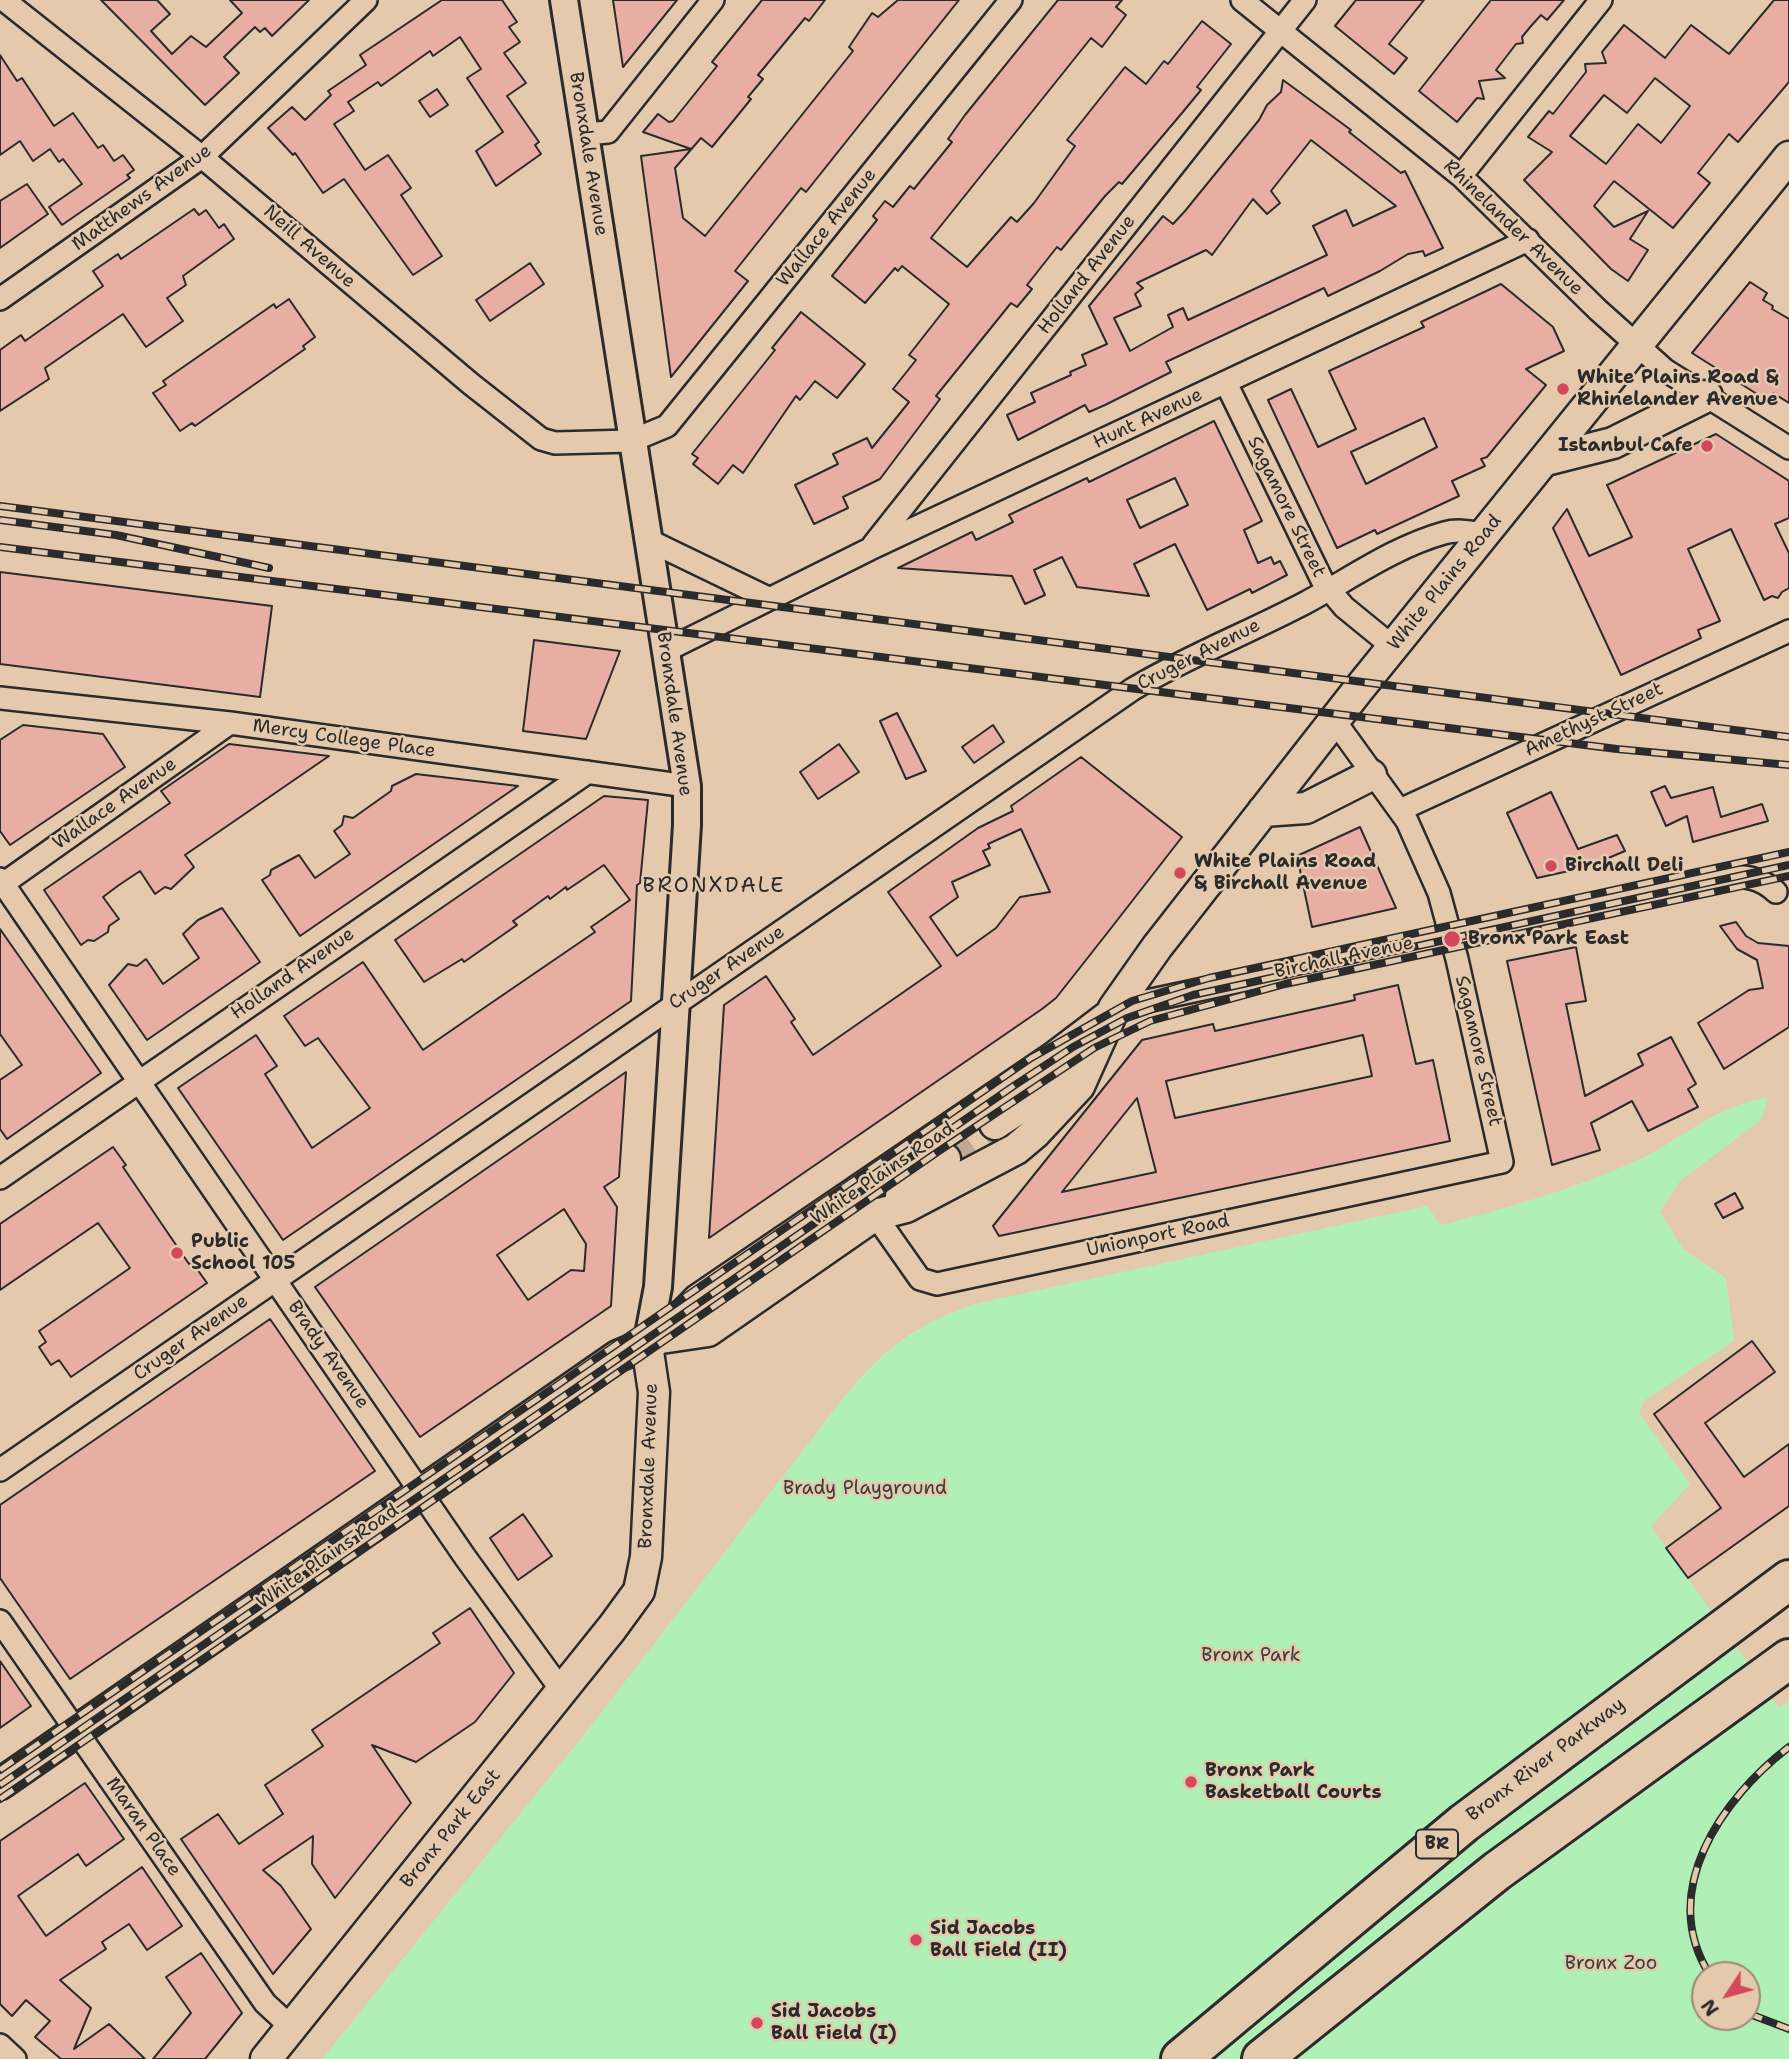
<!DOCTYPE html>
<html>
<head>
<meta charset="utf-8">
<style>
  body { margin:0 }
  #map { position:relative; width:1789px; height:2059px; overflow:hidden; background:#e4c9ac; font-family:"Shantell Sans",sans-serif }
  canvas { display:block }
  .north { position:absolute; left:1691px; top:1961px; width:70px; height:70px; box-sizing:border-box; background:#e4c9ac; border:2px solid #9a8a78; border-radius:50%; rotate:234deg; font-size:19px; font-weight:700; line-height:28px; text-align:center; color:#2b2b2b }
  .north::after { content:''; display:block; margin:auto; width:24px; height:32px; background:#d1495b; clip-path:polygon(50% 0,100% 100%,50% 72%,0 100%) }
</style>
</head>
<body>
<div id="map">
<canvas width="1789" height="2059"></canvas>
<div class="north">N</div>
</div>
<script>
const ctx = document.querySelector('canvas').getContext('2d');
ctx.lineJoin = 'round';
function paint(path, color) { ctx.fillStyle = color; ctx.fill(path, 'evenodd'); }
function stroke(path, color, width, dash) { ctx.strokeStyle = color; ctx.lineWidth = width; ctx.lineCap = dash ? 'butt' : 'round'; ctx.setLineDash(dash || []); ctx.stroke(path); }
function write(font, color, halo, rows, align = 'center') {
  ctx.font = font + ' "Shantell Sans",sans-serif'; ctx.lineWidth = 5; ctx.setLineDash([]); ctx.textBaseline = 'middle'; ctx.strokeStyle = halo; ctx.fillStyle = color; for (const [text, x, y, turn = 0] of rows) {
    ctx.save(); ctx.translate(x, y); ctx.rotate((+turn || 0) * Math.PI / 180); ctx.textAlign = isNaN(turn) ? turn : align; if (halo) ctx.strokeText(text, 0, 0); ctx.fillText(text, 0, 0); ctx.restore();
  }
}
const green = new Path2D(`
  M1768,1098l-7,22 -81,61 -20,31 23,37 43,29 8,63 -89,59 -6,13 51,71 -39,42 128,181 10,-6v358h-1467l268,-332 253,-329c43,-51 68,-71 131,-94l453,-98 14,19c66,-17 130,-35 193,-63 45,-20 85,-60 134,-64zM1705,1975h42v42h-42z`);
const building = new Path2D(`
  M101,0h56l13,14 -19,17 21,23 19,-18 15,11 36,-34 -12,-13h79l-37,36 -7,-8 -5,4 -5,-5 -31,30 15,16 -34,32z
  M442,0h60l15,22 -8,5 11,15 -16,11 22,30 -19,13 32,46 -4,3 6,9 -45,32 -20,-35 27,-19 -36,-54 14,-9 -21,-32 -27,19 -3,-5 -49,35 -3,-4 -30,20 6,9 -20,13 31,46 23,-15 23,33 -10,7 41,61 -29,19 -69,-96 -21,14 -28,-40 -2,2 -25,-27 24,-21 13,13 26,-25 -3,-4 38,-26 -6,-10z
  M613,0h64l-54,67z
  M762,0h63l-16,21 -4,-3 -47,57 5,4 -15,18 3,2 -39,48 -11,-9 -26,30 8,50 22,18 148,-185 -4,-4 23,-34 6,4 20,-17h61l-153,192 -5,-4 -66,83 13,10 -77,96 -30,-221 50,-7 -48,-17 15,-18 11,8 4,-1 44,-55 -5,-4z
  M1058,0h64l-6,7 10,8 -24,32 -11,-9 -160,200 36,29 44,-50 6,5 17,-19 41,-57 -8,-6 58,-73 21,17 18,-23 4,3 34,-43 29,23 -34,43 4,3 -19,23 -60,71 -3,-2 -14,14 -44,54 -4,-3 -30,38 5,4 -15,18 -6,-4 -75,93 4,3 -60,80 -37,18 5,11 -34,16 -19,-39 43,-21 -5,-10 34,-16 5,10 37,-46 -16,-13 23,-29 -7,-5 40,-51 -47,-38 -4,5 -3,-3 -30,35 -33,-27 45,-56 -4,-4 12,-15 8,6 17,-21 4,3 38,-47 -4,-3 17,-24z
  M1356,0h68l-35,44 18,14 -13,16 -59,-48z
  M1491,0h73l-17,20 -6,-5 -10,11 -9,11 1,6 -7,1 -20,26 9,8 -26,3 5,18 -7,-1 -20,24 -38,-31z
  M1774,0h15v82l-51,60 -9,-8 -31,39 12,10 -37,45 -59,-47 -20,25 20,21 34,-16 -18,28 18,11 -20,31 -17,-12 -87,-89 28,-28 -24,-15 21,-26 4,3 33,-42 -1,-8 21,-1 -4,-11 22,-27 41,33 26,-33 38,29zM1655,78l35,28 -29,37 -23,-19 -32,40 -36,-28 34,-41 23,18z
  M0,55l17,26 5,-3 32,48 19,-13 25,35 5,-3 11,16 9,-6 11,15 -7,5 3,3 -68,47 -13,-18 33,-23 -19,-25 -4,3 -9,-13 -17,12 -13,-20 -20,14z
  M1283,80l68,50 -2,2 52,41 4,-2 38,77 -18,8 -2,-5 -15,3 -28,17 -52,25 -4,-8 -158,74 5,10 -66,33 -16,7 -4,-7 -67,35 -11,-25 28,-13 -4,-9 40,-18 -1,-3 16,-7 -4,-10 25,-11 -18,-38 74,-90 10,8 12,-13 74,-91 8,-15 14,-13zM1311,140l85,66 -43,20 -7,-16 -33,16 14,29 -139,65 -5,-12 -15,7 5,12 -43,24 -16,-33 27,-12 -6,-12 8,-6 -6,-5 69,-33 6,5 41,-56 14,15 13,-11 -9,-12z
  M437,89l11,16 -18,12 -11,-16z
  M27,184l21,30 -48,34v-47z
  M194,209l5,6 7,-5 13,18 5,-4 10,15 -51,37 3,9 -19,13 16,23 -37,26 -23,-33 -78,54 4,11 -49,32v-61l21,-15 4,6 78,-55 -10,-15 25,-17 3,5z
  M530,263l14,21 -54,37 -14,-21z
  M1750,282l17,11 -4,7 10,6 -1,3 17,10v84l-16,-10 -5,8 -76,-48z
  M1501,284l52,43 11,24 -38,18 20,16 -59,72 -6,2 4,7 -33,15 7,15 -82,38 -2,-4 -38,18 -69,-148 23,-11 27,58 38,-18 -27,-58 95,-44 -3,-5zM1424,418l13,29 -71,37 -15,-32z
  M289,299l26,38 -12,9 2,3 -110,77 -3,-3 -12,8 -27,-38 13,-8 -3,-4 111,-77 2,4z
  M801,312l64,52 -28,34 -22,-17 -15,19 -4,-4 -53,77 -10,-8 -15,19 -25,-20 5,-6 -6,-4 83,-104 -3,-2z
  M1214,421l48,100 -18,9 14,33 13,-6 3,7 6,-3 7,14 -35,18 -2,-4 -43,21 -32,-66 -41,20 15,32 -72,-9 -15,-30 -28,13 11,25 -20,9 -13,-28 -114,-8 74,-36 4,8 37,-18 -4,-7 78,-37 2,4zM1175,478l13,27 -48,23 -13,-28z
  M1716,434l73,47v37l-14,6 14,29v35l-7,4 -4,6 -6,-2 -8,4 -33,-71 -43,20 32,72 -22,9 3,8 -80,37 -68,-147 14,-19 22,47 43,-19 -25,-52z
  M0,572l272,34 -12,91 -260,-33z
  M534,640l86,11 -34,88 -63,-8z
  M897,713l29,58 -20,8 -26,-58z
  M23,725l80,9 22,33 -115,78 -10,-14v-91z
  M993,725l11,17 -30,21 -12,-16z
  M229,744l100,12 -144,99 9,12 -23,22 -6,-2 -10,7 -15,-23 -21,14 -16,12 16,22 -10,7 -1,6 -14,9 -6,-1 -7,5 -37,-55 126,-87 -9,-12z
  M839,744l20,28 -41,27 -18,-27z
  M1081,757l101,80 -74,95 -52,66 -14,11 -333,229 15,-233 42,-29 29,43 -4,3 22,33 128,-89 -53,-74 90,-64 35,-17 -2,-5zM1021,829l29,63 -30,5 -24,31 -39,28 -27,-39 28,-20 -6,-15 38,-17 -7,-14 7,-3 -2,-4z
  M416,774l102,12 -218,150 -38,-56 8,-5 1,-5 28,-15 16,23 35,-24 -16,-23 8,-6 2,-9 9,2 38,-27 1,-5z
  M1665,786l6,12 42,-11 8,30 41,-13 6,17 -75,21 -6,-26 -21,10 -15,-34z
  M1551,792l27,57 39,-14 8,16 -38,16 -50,11 -30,-65z
  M604,796l44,4 -8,83 -3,2 -6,116 -348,239 -105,-152 78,-53 21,31 -12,8 47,74 58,-40 -52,-70 -13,8 -21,-30 79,-54 60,88 55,-38 117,-80 -4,-5 39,-27 -26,-35 -37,25 -1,-3 -16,12 -2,-3 -22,16 -13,9 4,4 -53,37 -2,-3 -38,23 -29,-42z
  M1360,827l36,81 -84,19 -15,-71z
  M222,908l38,54 -113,78 -38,-55 19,-21 9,2 9,-7 17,25 36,-26 -16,-24 15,-14z
  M1736,922l10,14 12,7 31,3v81l-65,42 -26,-46 51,-33 14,-2 -6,-28 -20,-11 -17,-23z
  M0,929l101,144 -94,66 -7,-10v-49l22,-15 -22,-31z
  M1576,947l10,54 -20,3 19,92 58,-31 -5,-11 33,-17 25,47 -8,5 10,18 -50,24 -16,-30 -41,22 9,27 -48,15 -45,-204z
  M1398,985l18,79 17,-4 17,81 -451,95 -6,-10 149,-186 71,-16 2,7 140,-31 -1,-5zM1363,1035l9,41 -197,42 -9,-37zM1137,1098l19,74 -94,20z
  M626,1072l-7,105 -15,10 13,20 -6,99 -191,131 -105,-150zM564,1209l22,35 -2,27 -13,-1 -43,30 -31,-45z
  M113,1147l13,18 -3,2 66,97 3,-2 15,21 -136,94 -12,-17 -8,5 -12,-18 7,-5 -7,-11 91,-63 -32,-45 -98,67v-66z
  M1735,1193l8,15 -20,10 -8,-14z
  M270,1319l105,152 -305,208 -70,-101v-73z
  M1752,1341l23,31 -70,51 39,54 45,-33v62l-101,72 -22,-30 55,-40 -67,-94z
  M523,1514l29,42 -34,24 -28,-42z
  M470,1608l44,65 -39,49 -59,40 -44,-17 39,58 -76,95 -23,-34 1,-28 -50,34 18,16 30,43 -38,45 -92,-135 37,-25 21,30 44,-30 -18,-29 58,-39 -11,-16 128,-87 -7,-10z
  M0,1661l31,45 -31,22z
  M85,1783l39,56 -38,27 -8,-12 -60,42 28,40 96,-69 40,59 -35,24 -18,-26 -27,18 4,7 -46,31 31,28 -17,41 35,-25 36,35h-84l-26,-22 15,-16 -24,-21 -14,16 -12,-12v-163z
  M201,1953l41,60 -37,46h-52l38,-46 -25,-36z`);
const secondaryTunnel = new Path2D(`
  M945,1159l50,-35`);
const minor = new Path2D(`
  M4,0l198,157 269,227 70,55 14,4 76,-2 36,-15 344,-426
  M1242,0l219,176 137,134 67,60 124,78
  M585,134l23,-2 105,-132
  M1461,176l140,-176
  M0,299l202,-142 164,-157
  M1226,383l97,199 21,25 49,40
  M646,539l122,59
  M873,545l432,-545
  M665,651l205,-102 658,-309
  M0,698l230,25 457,63
  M1400,810l389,-179
  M0,879l465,678 97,134
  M0,886l230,-163
  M1114,1008l609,-130c21,-3 37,-1 53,14
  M0,1178l588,-406
  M868,1205l52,74 17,5 565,-122 -45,-203 -18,-66 -32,-72 -73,-101
  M0,1470l1133,-781c55,-33 115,-56 172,-86 45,-24 89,-56 139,-70 14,-4 28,-1 42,2
  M0,1621l265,382 27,25
  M0,2045l15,14`);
const tertiary = new Path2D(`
  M564,0l123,786v39l-29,462 -11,58`);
const secondary = new Path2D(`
  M1546,460l67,-17 94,-47
  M1263,811l43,-3 65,-33
  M995,1124l54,-36 30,-28
  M901,1196l44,-37
  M661,1338l47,-7 167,-116 31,-8 110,-58 19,-16 44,-47 35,-78 43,-61 201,-257 431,-533
  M0,1784l618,-428 43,-18 37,-38 357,-243 54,-41
  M266,2059l346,-431 27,-37 7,-34 8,-165 -7,-47`);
const motorway = new Path2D(`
  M1181,2059l283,-236 325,-243
  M1262,2059l235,-188 292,-212`);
const rail = new Path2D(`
  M0,506l1789,231
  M0,520l116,15 153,33
  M0,547l1617,202 172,16
  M0,1770l1031,-712 101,-57 77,-23 580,-126
  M0,1785l1015,-700 58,-38 54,-29 66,-23 596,-130
  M0,1799l939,-648 155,-103 56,-27 135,-37 504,-108
  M1710,1975c-53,-83 11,-176 79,-228
  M1747,2013l42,16`);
const markers = [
  [1563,389,7,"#d1495b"],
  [1707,446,7,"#d1495b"],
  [1551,866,7,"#d1495b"],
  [1180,873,7,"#d1495b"],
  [1452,939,9,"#d1495b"],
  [177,1253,7,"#d1495b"],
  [1191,1782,7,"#d1495b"],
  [916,1940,7,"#d1495b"],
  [757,2023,7,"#d1495b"]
];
const shields = [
  [1437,1844,42]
];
const shieldNames = [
  ["BR",1437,1844]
];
const streetNames = [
  ["Bronxdale Avenue",588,154,81],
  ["Matthews Avenue",142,198,-36],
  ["Wallace Avenue",827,228,-51],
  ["Rhinelander Avenue",1513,228,44],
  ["Neill Avenue",309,247,41],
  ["Holland Avenue",1087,275,-52],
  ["Hunt Avenue",1148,419,-25],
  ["Sagamore Street",1286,507,64],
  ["White Plains Road",1445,583,-51],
  ["Cruger Avenue",1199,655,-27],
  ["Bronxdale Avenue",674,714,82],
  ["Amethyst Street",1594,720,-25],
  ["Mercy College Place",344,739,8],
  ["Wallace Avenue",115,804,-35],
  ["Birchall Avenue",1344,958,-12],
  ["Cruger Avenue",727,968,-34],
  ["Holland Avenue",293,974,-35],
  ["Sagamore Street",1478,1051,77],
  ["White Plains Road",883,1174,-34],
  ["Unionport Road",1158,1236,-12],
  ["Cruger Avenue",191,1338,-35],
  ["Brady Avenue",328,1355,55],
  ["Bronxdale Avenue",649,1466,-88],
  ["White Plains Road",328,1557,-35],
  ["Bronx River Parkway",1546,1760,-37],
  ["Maran Place",143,1827,55],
  ["Bronx Park East",451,1829,-51]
];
const poiNames = [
  ["White Plains Road &",1577,378],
  ["Rhinelander Avenue",1577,400],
  ["Istanbul Cafe",1693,446,"right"],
  ["White Plains Road",1194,862],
  ["& Birchall Avenue",1194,884],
  ["Birchall Deli",1565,866],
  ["Bronx Park East",1468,939],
  ["Public",191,1242],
  ["School 105",191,1264],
  ["Bronx Park",1205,1771],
  ["Basketball Courts",1205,1793],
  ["Sid Jacobs",930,1929],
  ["Ball Field (II)",930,1951],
  ["Sid Jacobs",771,2012],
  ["Ball Field (I)",771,2034]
];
const parkNames = [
  ["Brady Playground",865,1489],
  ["Bronx Park",1251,1656],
  ["Bronx Zoo",1611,1964]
];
const neighbourhoodNames = [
  ["BRONXDALE",714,887]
];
paint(green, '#b0efb6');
paint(building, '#e8aea3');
stroke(building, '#2b2b2b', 2);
stroke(secondaryTunnel, '#bfa992', 30, [30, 15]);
stroke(minor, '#2b2b2b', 26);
stroke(tertiary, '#2b2b2b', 32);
stroke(secondary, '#2b2b2b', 35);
stroke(motorway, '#2b2b2b', 44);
stroke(minor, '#e4c9ac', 21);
stroke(tertiary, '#e4c9ac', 26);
stroke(secondary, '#e4c9ac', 30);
stroke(motorway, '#e4c9ac', 38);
stroke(rail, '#2b2b2b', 8);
stroke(rail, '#e4c9ac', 5, [16]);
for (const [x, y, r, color] of markers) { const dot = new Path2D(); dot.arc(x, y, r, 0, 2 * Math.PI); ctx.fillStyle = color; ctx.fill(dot); stroke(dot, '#e4c9ac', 2.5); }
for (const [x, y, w] of shields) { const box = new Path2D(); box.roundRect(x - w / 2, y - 14.5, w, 29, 5); ctx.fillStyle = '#e4c9ac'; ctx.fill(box); stroke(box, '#2b2b2b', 2); }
write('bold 18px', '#2b2b2b', null, shieldNames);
write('19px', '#2b2b2b', '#e4c9ac', streetNames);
write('bold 19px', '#2b2b2b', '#e4c9ac', poiNames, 'left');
write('19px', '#383f39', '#e4c9ac', parkNames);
ctx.letterSpacing = '2px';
write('21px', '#2b2b2b', '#e4c9ac', neighbourhoodNames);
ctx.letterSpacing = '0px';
</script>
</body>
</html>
